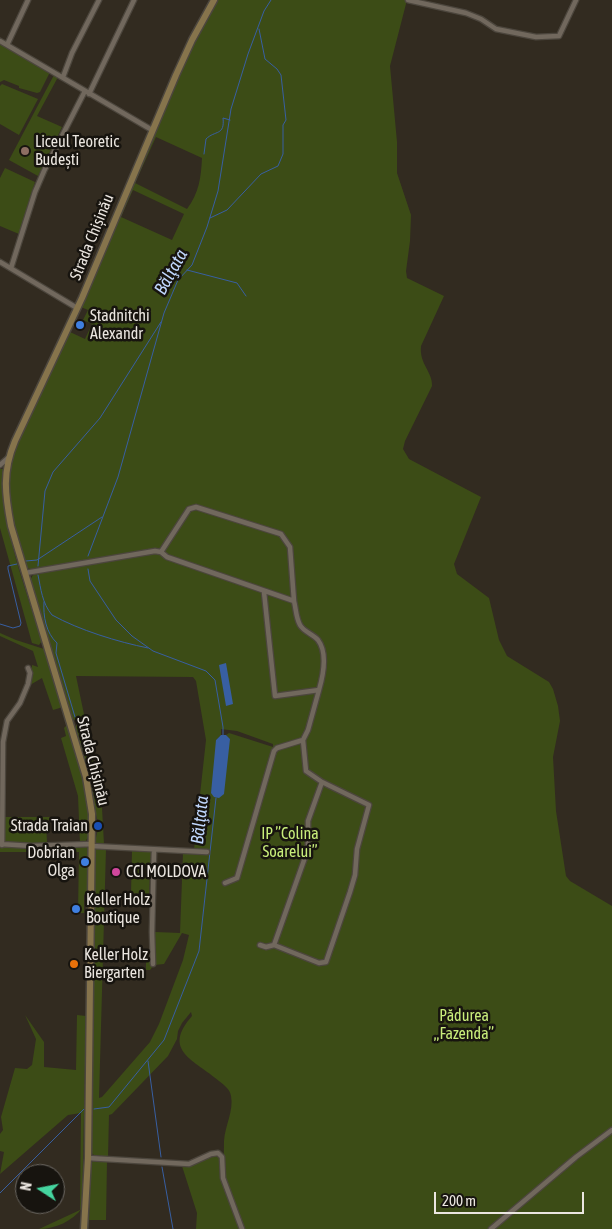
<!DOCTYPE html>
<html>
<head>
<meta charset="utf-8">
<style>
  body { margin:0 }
  #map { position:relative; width:612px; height:1229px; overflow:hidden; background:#322b20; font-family:"Asap Condensed",sans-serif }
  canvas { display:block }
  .north { position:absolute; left:15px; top:1164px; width:50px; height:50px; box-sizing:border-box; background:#17140f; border:1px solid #6c6863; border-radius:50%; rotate:281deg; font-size:14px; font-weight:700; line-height:20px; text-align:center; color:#ebe6e0 }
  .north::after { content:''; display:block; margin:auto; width:18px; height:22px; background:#45d49f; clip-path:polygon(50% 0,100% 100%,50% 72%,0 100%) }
  .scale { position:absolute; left:434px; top:1192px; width:150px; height:22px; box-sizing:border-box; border:2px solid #ebe6e0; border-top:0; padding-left:6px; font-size:15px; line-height:18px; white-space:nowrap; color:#ebe6e0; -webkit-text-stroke:4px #17140f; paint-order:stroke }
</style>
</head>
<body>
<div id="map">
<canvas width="612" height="1229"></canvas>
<div class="north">N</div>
<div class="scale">200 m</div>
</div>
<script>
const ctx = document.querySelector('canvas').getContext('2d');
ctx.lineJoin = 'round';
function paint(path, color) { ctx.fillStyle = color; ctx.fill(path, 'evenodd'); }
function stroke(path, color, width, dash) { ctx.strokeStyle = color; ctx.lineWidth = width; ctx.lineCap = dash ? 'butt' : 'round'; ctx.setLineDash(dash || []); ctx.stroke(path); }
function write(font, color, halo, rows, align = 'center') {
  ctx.font = font + ' "Asap Condensed",sans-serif'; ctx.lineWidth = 5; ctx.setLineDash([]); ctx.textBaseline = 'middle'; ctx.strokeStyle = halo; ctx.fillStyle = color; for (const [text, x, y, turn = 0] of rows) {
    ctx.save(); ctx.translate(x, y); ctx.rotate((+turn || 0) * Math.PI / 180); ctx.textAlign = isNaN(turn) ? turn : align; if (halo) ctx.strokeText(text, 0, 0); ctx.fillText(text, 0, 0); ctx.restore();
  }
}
const green = new Path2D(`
  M218,0h189l-17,66 7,76v31l14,42 -1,26 -4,30 1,7 37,18 -23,50c-2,18 12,26 11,40l-27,55 -2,8 6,10 72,38 -27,67 3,10 32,24 10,42 8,16 42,26 4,7 5,17 2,15 -7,36 3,54 10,65 4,5 42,25v323h-369c-6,-15 -14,-31 -18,-46 -2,-13 -1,-29 -1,-42 1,-15 10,-31 7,-45 -1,-7 -7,-11 -12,-15 -24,-21 -58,-30 -27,-65l-1,-4 -9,11 -4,8 -1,8 -9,17 -56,58 -3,1 -1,42 -14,-2 -4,-3 5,-303h11l-7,249 3,-1 48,-55 9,-18 24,-64 6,-25 -7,-2 -18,31 -10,1 -4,5h-4v-10h5l3,4 1,-32 25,1 3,-80 24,1 1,-5h-14l12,-109 -10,-59 -3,-4 -117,-1 9,43 -10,1 -4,-2 -41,-136c2,-7 3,-8 10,-10l79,-12v-5l-86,15 -8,-3c-7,-28 -17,-57 -16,-86 0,-12 4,-23 7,-35l54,-114 15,7 7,-15 -9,-4 5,-10 -7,-3 100,-238zM156,137l46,21c-1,20 -3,35 -15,51l-52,-26zM133,190l51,24 -12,26 -51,-23zM221,729l16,2 36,13v3l-44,-14 -3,2 4,4 -14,1 5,-5z
  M0,44l50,28 -10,20 -3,1 -18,-5v-2l-15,-6 -4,2z
  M54,75l4,2 -21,39 25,11 -24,49 -29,-16z
  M2,84l36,15 -19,36 -19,-11v-38z
  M5,168l30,14 -16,52 -19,-8v-48z
  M0,469h3c-2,59 22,117 39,172l-3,4 -7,-2 -32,-115z
  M0,633l16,7 28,9 19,58 -10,3 -11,-32 -12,7 2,-20 6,2 -5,-16 -33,-15z
  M86,724l16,84 2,36 -6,1 -3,-3 3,-13h2v-9l-3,-1 -7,-38 -15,-54 2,-2z
  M66,726h2c6,20 33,101 17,116l-5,1 -2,-47 -17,-58 5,-2 -2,-8z
  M4,817h54v3h-10l-2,3 1,19 2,2 -44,-1z
  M0,846h86l3,5 -1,42 -4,2v18h-6l1,-61h-79z
  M132,851l19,1 -2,42 -18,-1z
  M25,1015l19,27v25l32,3 1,-55 9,1 -4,192c-9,13 -27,21 -43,21l41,-19 1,-97 -13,2 -68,59 4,-22 -4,-1v-17l3,-4 -2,-13 14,-49 12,1 5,-4 4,-26z
  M217,1155l4,4 1,20 18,50h-44l1,-16 -15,-47h7z
  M93,1161h14l-1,59h-17l2,-56z`);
const water = new Path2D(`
  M226,663l7,41 -7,2 -7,-41z
  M221,735h5l4,4 -6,55 -5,4 -5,-1 -3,-4 5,-53z`);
const stream = new Path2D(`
  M204,154l2,-15c9,-9 19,-3 17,-21l7,2
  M210,218l17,-8 34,-36 17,-8 5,-12v-29l3,-5 -5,-45 -4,-6 -12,-10 -6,-30
  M187,270l50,13 9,13
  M88,556l30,-79 46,-164 14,-33 14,-15 15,-38 11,-36 13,-82 17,-55 16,-43 7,-11
  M26,561l11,-1 65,-43
  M38,566l7,-75 8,-19 47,-54 61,-96
  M88,569l2,12 26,39 16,16 21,15 53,20 9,9 8,47v8
  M38,575c3,14 4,28 14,40 27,15 66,27 96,33
  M44,602c-1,14 2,31 13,41l-1,10 19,64
  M0,624l13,4 7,-2 1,-3 -13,-54v-3l9,-2
  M148,1061l13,96
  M94,1109l15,-2 55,-67 35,-89 17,-153
  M162,1167l11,62
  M0,1193l84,-84`);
const street = new Path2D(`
  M408,0l58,13 15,6 15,10 40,8 23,-1 17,-36
  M0,41l152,89
  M7,45l21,-45
  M63,77l9,-24 27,-53
  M89,94l45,-94
  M0,262l77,46
  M11,268l24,-76 9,-21 41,-80
  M0,465l8,-7
  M161,552l28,-43 7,-2 85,27 9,13 4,54
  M25,573l130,-22 6,1 6,5 127,44c2,8 2,17 6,24 4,7 13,9 18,15 10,13 5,36 1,50
  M0,844l32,2 60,-2
  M2,845l1,-103 4,-21 13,-18 8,-19 2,-11 -2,-5
  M92,846l115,6
  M225,883l12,-5 37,-127 3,-3 26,-8
  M260,945l6,2 8,-2 34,-96v-28l14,-39 -16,-11 -3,-31 5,-10 11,-40 -44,6 -11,-104
  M274,945l45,18 7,-1 24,-70 5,-17 2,-26 12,-44 -47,-23
  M153,964l-1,-32 2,-82
  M88,1158l101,6 22,-10 7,-1 4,4 1,21 19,51
  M491,1229l85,-72 36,-27`);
const secondary = new Path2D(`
  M84,1229l4,-71 4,-344 -6,-37 -75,-251c-6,-32 -9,-54 4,-85l67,-143 94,-223 16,-35 22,-40`);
const markers = [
  [25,151,5,"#8d6e63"],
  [80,325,5,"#3f7fe0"],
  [98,826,5,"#1a4fb4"],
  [85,862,5,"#3f7fe0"],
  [116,872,5,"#d1479c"],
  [76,909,5,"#3f7fe0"],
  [74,964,5,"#e8710a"]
];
const poiNames = [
  ["Liceul Teoretic",35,142],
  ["Budești",35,160],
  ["Stadnitchi",90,316],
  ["Alexandr",90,334],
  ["Strada Traian",88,826,"right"],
  ["Dobrian",75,853,"right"],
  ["Olga",75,871,"right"],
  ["CCI MOLDOVA",126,872],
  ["Keller Holz",86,900],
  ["Boutique",86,918],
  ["Keller Holz",84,955],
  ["Biergarten",84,973]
];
const streetNames = [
  ["Strada Chișinău",92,237,-68],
  ["Strada Chișinău",93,761,76]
];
const parkNames = [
  ["IP ”Colina",290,834],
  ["Soarelui”",290,852],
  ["Pădurea",464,1016],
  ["„Fazenda”",464,1034]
];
const waterNames = [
  ["Bălţata",171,272,-61],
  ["Bălţata",200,820,-84]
];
paint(green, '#3c4c16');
paint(water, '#385fa2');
stroke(stream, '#385fa2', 1);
stroke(street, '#4c463d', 7);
stroke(secondary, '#4c463d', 9);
stroke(street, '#71685d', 4.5);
stroke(secondary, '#86744c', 6);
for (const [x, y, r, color] of markers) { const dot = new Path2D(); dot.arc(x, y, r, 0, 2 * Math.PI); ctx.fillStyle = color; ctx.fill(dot); stroke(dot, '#17140f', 2); }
write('16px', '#ebe6e0', '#17140f', poiNames, 'left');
write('16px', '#ebe6e0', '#17140f', streetNames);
write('16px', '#c8ed7b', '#17140f', parkNames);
write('italic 18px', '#c0d7fd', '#17140f', waterNames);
</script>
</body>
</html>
